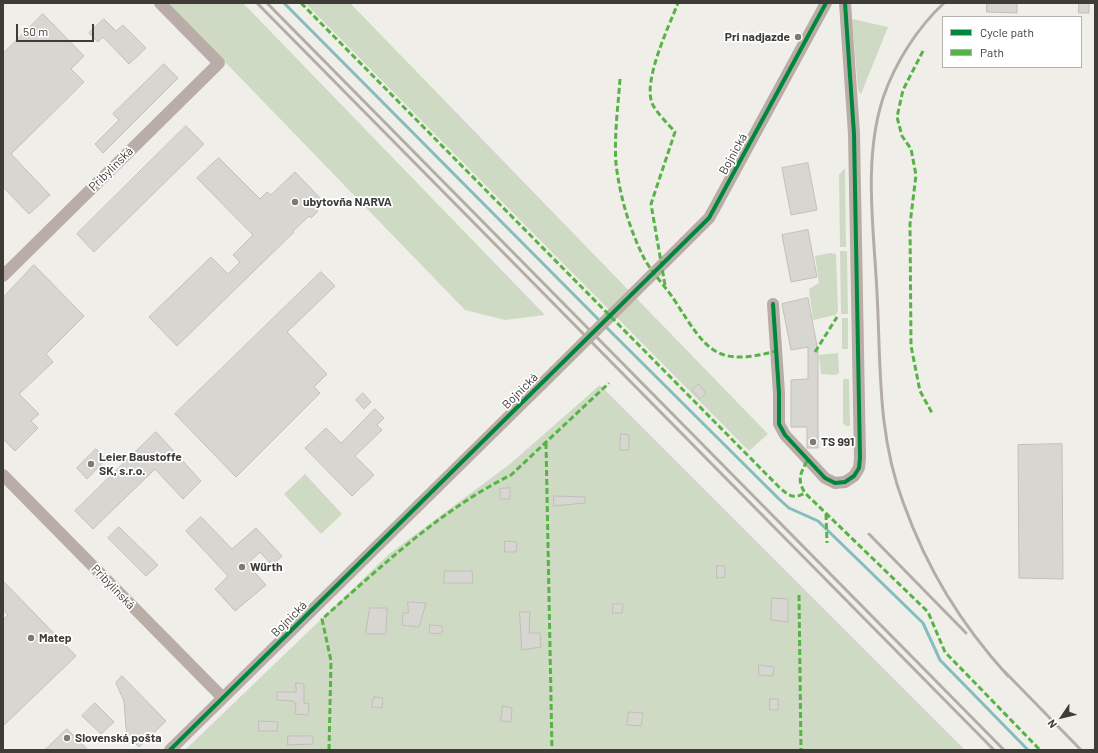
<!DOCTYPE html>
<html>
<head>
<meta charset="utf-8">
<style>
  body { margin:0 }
  #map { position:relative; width:1098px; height:753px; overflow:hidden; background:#f0eee8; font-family:Barlow,sans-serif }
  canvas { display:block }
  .frame { position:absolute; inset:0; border:4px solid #3e3c37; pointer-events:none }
  .legend { position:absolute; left:942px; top:16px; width:140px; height:52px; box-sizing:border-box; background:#fff; border:1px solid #b2b1af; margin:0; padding:5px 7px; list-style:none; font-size:12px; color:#3e3c37 }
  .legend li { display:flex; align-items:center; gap:8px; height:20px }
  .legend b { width:20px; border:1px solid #b2b1af }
  .north { position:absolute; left:1042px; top:697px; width:40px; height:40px; -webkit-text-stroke:3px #fff; paint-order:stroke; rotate:235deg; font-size:11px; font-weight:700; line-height:16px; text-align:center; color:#3e3c37 }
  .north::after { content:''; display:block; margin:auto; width:14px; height:18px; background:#3e3c37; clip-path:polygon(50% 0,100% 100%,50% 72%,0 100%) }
  .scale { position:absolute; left:16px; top:24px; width:78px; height:18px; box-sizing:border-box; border:2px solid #3e3c37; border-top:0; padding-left:5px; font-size:12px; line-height:14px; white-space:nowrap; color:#3e3c37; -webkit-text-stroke:3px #fff; paint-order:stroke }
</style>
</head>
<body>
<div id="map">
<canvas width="1098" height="753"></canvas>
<div class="frame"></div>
<ul class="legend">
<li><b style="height:5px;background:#00873e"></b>Cycle path</li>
<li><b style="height:5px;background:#57b346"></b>Path</li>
</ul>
<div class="north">N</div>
<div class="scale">50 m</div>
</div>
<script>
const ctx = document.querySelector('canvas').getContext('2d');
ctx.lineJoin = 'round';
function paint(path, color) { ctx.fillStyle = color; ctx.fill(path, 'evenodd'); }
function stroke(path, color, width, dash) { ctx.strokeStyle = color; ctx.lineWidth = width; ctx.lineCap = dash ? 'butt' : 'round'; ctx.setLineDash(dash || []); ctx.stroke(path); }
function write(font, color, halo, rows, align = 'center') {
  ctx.font = font + ' Barlow,sans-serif'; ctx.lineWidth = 3.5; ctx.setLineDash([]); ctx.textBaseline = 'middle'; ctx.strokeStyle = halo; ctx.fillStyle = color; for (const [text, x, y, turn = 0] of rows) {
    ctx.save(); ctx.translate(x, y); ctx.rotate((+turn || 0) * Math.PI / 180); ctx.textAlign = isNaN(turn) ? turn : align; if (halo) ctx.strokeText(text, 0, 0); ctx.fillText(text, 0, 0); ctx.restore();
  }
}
const green = new Path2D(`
  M168,3h75l302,312 -40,5 -40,-10z
  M305,3h45l418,431 -19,17z
  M852,19l36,8 -27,67 -3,-4z
  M845,168l1,79h-6l-1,-72z
  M840,251h7l1,63h-7z
  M830,253l6,1 2,58 -3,3 -22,5 -4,-31 10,-6 -4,-27z
  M848,318v31h-6v-31z
  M838,353l1,20 -3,2 -15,-1 -2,-19z
  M843,379h6l1,47h-4l-3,-3z
  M600,385l365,365h-780l204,-196 121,-90z
  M305,474l37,40 -21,20 -37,-40z`);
const stream = new Path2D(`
  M284,3l316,318
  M604,325l175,174 10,9 29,13 105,102 17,37 88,90`);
const building = new Path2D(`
  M987,3h30v10l-30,-1z
  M1079,3h10v10h-10z
  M43,14l41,42 -13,13 13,13 -73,72 39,41 -21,19 -26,-27v-133z
  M104,19l12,12 7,-6 23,23 -17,16 -26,-27 -5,5 -9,-9z
  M164,64l14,14 -75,75 -8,-9 24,-24 -6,-6z
  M186,126l18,18 -110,108 -17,-18z
  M219,158l41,41 7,-7 4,3 24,-23 29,30 -8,7 2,2 -7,7 -2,-2 -16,15 1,1 -117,114 -28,-29 62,-60 17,17 12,-12 -7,-7 20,-20 -56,-57z
  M808,163l9,47 -26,5 -9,-47z
  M808,230l9,47 -26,5 -9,-47z
  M34,265l50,51 -38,38 7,8 -34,32 20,20 -8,7 7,7 -23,23 -12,-12v-141z
  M321,272l14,14 -48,46 40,42 -13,13 6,6 -84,84 -61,-63z
  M808,298l10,53v97h-11v-21h-16v-47l17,-1v-32l-17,3 -9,-46z
  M699,384l7,9 -6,6 -8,-9z
  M363,393l8,9 -7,7 -8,-9z
  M375,409l9,9 -7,7 5,5 -27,26 19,19 -22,21 -47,-48 21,-20 15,15z
  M156,432l45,49 -18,18 -28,-30 -62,60 -18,-18z
  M621,434l8,1v15h-9z
  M1062,444l1,135 -44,-1 -1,-133z
  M96,449l10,10 -19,20 -10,-11z
  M510,488v11h-10v-10z
  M554,496l31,1v6l-31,3z
  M201,517l31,32 24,-21 26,28 -10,9 -12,-13 -13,12 19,21 -31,26 -20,-22 13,-13 -42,-45z
  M119,527l39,38 -12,11 -38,-38z
  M505,541l12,1 -1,10h-11z
  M717,566h8v11l-8,1z
  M445,571h27l1,12h-29z
  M3,581l73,75 -73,70v-106l5,-5 -5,-5z
  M772,598l16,1v23l-17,-2z
  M408,602l18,1 -7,24 -17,-2 1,-12h5z
  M613,604h10l-1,9h-9z
  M370,608h17l-1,26h-20z
  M520,612h10l-1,21h11l1,14 -19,3z
  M430,625l12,1v8l-12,-1z
  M759,665l15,2 -1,9 -14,-1z
  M122,676l44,45 -27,26 -6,-6 -4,3 -3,-16 -2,-27 -8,-18z
  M296,683l8,1v19l5,1 -1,11 -13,-1 1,-11h-2v-2l-17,-1v-8h19z
  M374,697l9,1 -1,10 -10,-1z
  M770,699h8v11h-8z
  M95,703l19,19 -13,12 -19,-18z
  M503,706l9,2 -1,14 -10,-1z
  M629,712l14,1 -2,13 -14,-1z
  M259,721l19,1 -1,9h-18z
  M67,729l21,21h-43z
  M288,736h25v8l-25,1z`);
const street = new Path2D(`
  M685,242l24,-24 4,-7 113,-208
  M3,276l216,-213 -59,-60
  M773,304l6,89v31l6,11 40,43 10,5 10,-1 9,-6 5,-8 1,-10 -6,-324 -9,-131
  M3,475l220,223
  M170,750l385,-379`);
const rail = new Path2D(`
  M257,3l737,747
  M267,3l737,747
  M944,3c-27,25 -49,60 -61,95 -20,62 -9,131 -6,195 4,72 0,140 26,209 24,67 57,121 105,174
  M869,534l97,99
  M1004,671l77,79`);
const streetBridge = new Path2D(`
  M555,371l130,-129`);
const quiet = new Path2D(`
  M301,3l478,484c9,8 14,13 26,6
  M923,51l-20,39 -6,27 5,19 9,13 5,26 -6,49 1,122 9,45 12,22
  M620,79c-2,28 -6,57 -4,85 4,33 14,67 29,96 8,14 21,27 30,41 31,48 40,67 101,50
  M665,285l-14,-81 24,-72c-6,-7 -20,-21 -23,-29 -9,-23 17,-77 26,-100
  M815,352l22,-35
  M546,443l6,307
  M807,461c-7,13 -10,19 -2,32l123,119 17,40 95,98
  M826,514l1,29
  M799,595l2,155
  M329,750l2,-89 -9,-42c59,-52 118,-109 189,-144l98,-92`);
const cycleway = new Path2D(`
  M773,304l6,89v31l6,11 40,43 10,5 10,-1 9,-6 5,-8 1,-10 -6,-324 -9,-131
  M170,750l539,-532 117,-215`);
const markers = [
  [798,37,4,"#7c7a75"],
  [295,202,4,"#7c7a75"],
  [813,442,4,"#7c7a75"],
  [91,464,4,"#7c7a75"],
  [242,567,4,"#7c7a75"],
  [31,638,4,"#7c7a75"],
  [67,738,4,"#7c7a75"]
];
const poiNames = [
  ["Pri nadjazde",790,37,"right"],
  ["ubytovňa NARVA",303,202],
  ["TS 991",821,442],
  ["Leier Baustoffe",99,457],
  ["SK, s.r.o.",99,471],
  ["Würth",250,567],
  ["Matep",39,638],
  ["Slovenská pošta",75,738]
];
const streetNames = [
  ["Bojnická",733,154,-61],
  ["Pribylinská",111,169,-45],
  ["Bojnická",520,391,-45],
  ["Pribylinská",113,587,46],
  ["Bojnická",289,619,-45]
];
paint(green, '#cedac4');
stroke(stream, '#84bdbd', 3);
paint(building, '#d8d6d1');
stroke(building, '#c1bfba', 1);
stroke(street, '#baaca7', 12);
stroke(rail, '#b4ada7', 3);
stroke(streetBridge, '#baaca7', 12);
stroke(quiet, '#57b346', 3, [6, 3]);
stroke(cycleway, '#00873e', 4);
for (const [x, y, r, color] of markers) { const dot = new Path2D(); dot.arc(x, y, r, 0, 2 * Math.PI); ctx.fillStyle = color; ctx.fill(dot); stroke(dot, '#fff', 1.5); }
write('bold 12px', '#3e3c37', '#fff', poiNames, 'left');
write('12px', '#3e3c37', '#fff', streetNames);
</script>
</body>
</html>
